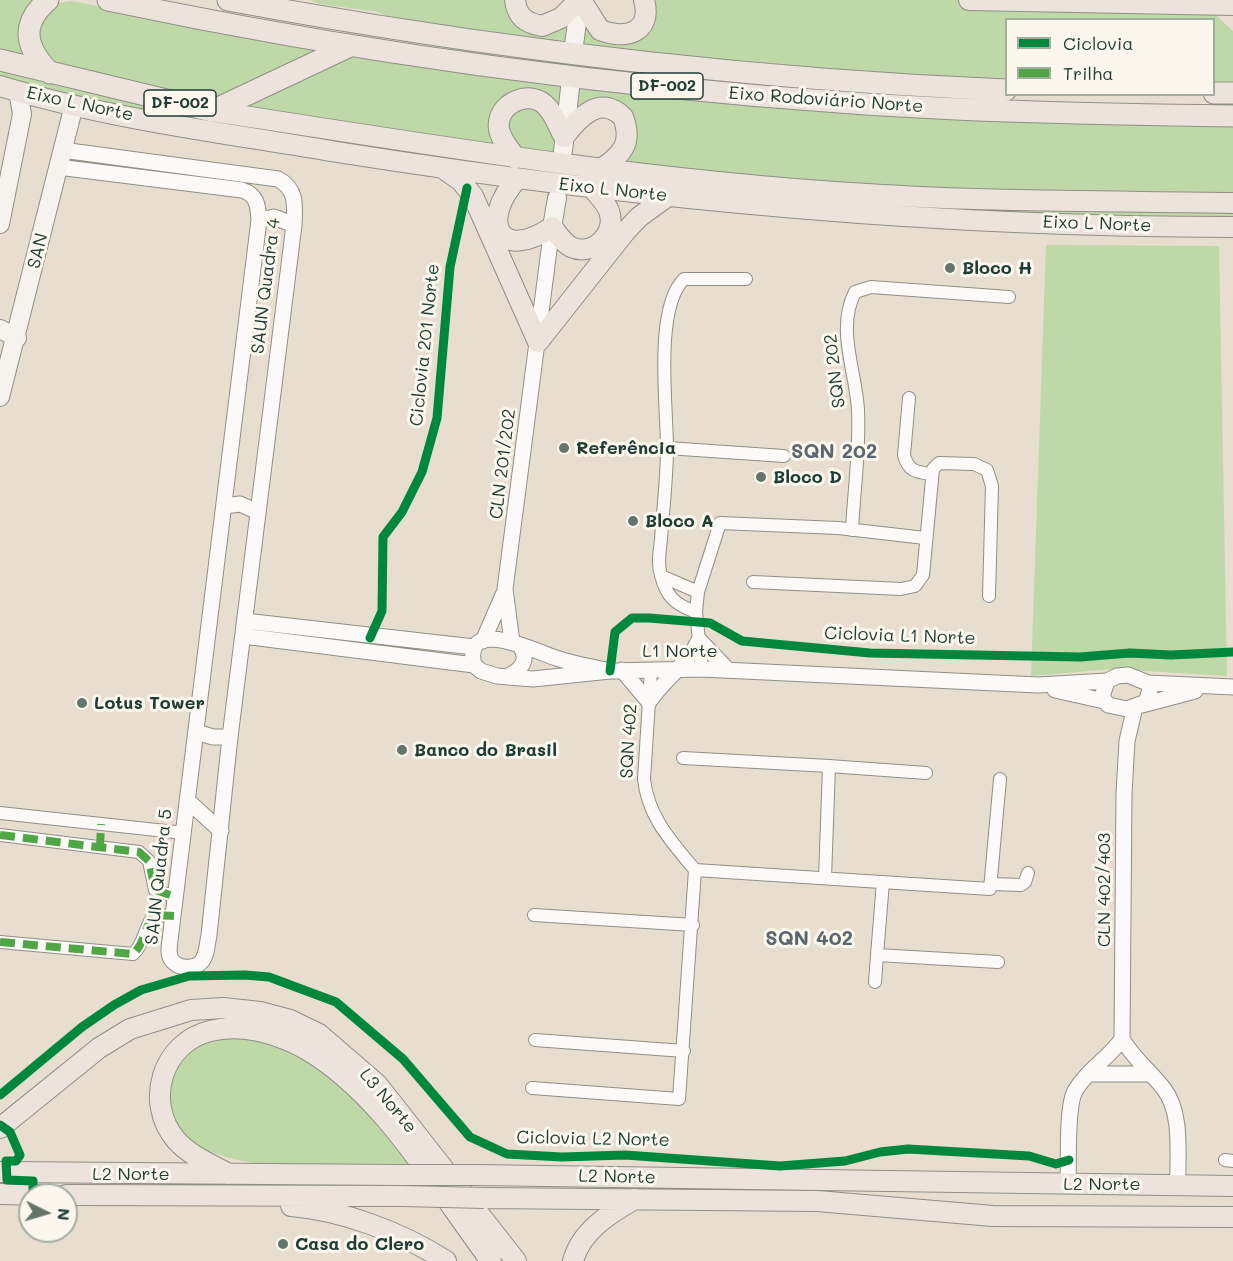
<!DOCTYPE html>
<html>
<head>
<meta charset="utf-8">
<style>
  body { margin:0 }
  #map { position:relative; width:1233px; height:1261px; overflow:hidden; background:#e8ded0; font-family:Mali,sans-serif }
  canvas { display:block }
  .legend { position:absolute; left:1005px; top:18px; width:210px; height:78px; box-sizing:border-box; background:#fbf7ec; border:2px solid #a3ada2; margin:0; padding:8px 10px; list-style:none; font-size:18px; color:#1f3d34 }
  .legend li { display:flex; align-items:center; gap:12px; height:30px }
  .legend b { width:30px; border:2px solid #a3ada2 }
  .north { position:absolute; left:18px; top:1183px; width:60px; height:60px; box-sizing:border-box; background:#fbf7ec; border:2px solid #a3ada2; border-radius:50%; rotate:95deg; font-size:16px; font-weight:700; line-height:24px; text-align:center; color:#1f3d34 }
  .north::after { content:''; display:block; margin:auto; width:21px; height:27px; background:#65756b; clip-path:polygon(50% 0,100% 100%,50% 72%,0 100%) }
</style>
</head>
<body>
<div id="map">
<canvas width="1233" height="1261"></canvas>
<ul class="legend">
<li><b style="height:8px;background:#00873e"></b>Ciclovia</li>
<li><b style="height:8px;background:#4fa644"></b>Trilha</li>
</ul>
<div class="north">N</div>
</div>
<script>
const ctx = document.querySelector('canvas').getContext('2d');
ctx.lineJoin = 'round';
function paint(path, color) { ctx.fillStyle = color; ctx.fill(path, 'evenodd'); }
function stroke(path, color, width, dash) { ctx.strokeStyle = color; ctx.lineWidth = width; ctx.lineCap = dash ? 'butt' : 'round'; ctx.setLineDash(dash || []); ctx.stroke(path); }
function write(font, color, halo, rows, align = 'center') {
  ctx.font = font + ' Mali,sans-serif'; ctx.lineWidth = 6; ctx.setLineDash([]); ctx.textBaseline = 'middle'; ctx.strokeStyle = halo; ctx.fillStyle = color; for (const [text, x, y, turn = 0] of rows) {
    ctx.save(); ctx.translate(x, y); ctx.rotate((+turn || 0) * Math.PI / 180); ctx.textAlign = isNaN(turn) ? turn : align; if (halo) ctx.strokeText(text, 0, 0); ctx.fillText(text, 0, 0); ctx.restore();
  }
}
const green = new Path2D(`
  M0,0h41l-10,58 -31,-3z
  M310,0h202l12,23 51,-15 -5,38 -167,-23 -25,-11 -58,-8z
  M650,0h306l254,10 23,21v53h-19v-64h-208v60l-212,-11 -212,-21 3,-34 37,23z
  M71,1l379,69 114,15 -3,31 -50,-19 -7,52 -230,-34 -218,-51c-31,-21 -23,-60 15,-63z
  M0,67l474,93 759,49v8l-143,-2 -246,-10 -347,-34 -432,-74 -65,-19z
  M577,86l656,36v73l-375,-8 -238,-25 3,-52 -50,10z
  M537,105l17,27 2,22 -34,-4 -17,-21 5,-23z
  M1046,245l173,1 8,430 -115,-7 -81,7z
  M243,1033l80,31 91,100c-57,2 -231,21 -243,-56 -2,-14 -3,-22 3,-35 15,-34 36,-36 69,-40z`);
const minor = new Path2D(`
  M909,398l-5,57c4,16 12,17 27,19
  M667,448l117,8
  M852,530c2,-40 8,-80 6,-120 -2,-39 -22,-81 -3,-118l16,-5 138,10
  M661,576l37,16
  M753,582l148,7 14,-3 8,-11 10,-106 6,-6 35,1 13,6 5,16 -3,110
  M696,612c-20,-7 -30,-15 -35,-37 -4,-11 -1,-25 0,-36 2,-30 6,-61 6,-91 0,-41 -13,-140 17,-169h62
  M702,669l-6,-57 2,-20 22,-69 118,5 87,10
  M683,758l146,8
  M0,813l184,20
  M0,835l139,17 10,9 6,29 21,7
  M695,870l295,19 10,-110
  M825,878l4,-112 97,7
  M883,882l-6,73 121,7
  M991,884l30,1 4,-3 3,-9
  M534,915l159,10
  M0,942l133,12c12,-11 11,-26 21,-39l20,1
  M875,982l2,-27
  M535,1040l149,11
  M532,1088l147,11 16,-229c-24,-29 -47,-53 -51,-91l7,-109
  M1225,1160l8,1`);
const tertiary = new Path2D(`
  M58,167l184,23c15,5 16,15 17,30l-89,720c-1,7 -2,14 1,19 6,10 23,11 30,3 6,-6 6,-18 8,-27l21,-198 64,-512c1,-20 3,-36 -16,-46l-216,-29
  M259,220l15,-3 20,8
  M224,506l16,-2 18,8
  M245,621l229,26
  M243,636l231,29
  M483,641l20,-46
  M512,642l-7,-53 47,-362
  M622,670l27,32c15,-23 39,-38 50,-62l29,30
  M610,671c-18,-4 -36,-7 -54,-13 -19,-6 -94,-43 -82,7l7,6 16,5 36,3 77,-8 92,-2 336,16 69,-4
  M1128,675l20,8 2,7 -4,12 -19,7 -19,-4 -6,-8 5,-16 10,-5z
  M508,676c14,-6 22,-18 11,-31
  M1148,683l85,4
  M1055,690l49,11
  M1142,705l53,-14
  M1135,707l-8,34 -3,52 -2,246c12,20 28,32 42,50 19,25 13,66 14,96
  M196,732l17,5h17
  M187,800l34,31
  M1089,1074h61
  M1068,1184c1,-20 -2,-77 7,-93 11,-20 34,-33 47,-52`);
const secondary = new Path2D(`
  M574,45l6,-45
  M563,151l7,-63
  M0,224l22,-110 -4,-23
  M552,227l5,-29
  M0,329l17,9
  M0,397l74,-292`);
const primary = new Path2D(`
  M515,0c2,17 11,23 27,26l19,-8 18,-18
  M581,0l19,30c25,10 53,3 44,-30
  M969,0l264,5
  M0,86c109,33 225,47 337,66 296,47 596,75 896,75
  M212,111c217,34 435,70 655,83 122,8 244,7 366,9
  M516,158c-7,-9 -15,-18 -17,-29 -4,-26 33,-42 49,-21 7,8 11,20 16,29 14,-19 36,-43 59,-20 10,26 -1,38 -22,52
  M444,169l17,12 12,15 65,146 87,-110 14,-15 29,-21
  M517,179c-38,42 -18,84 35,48 6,7 11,16 19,20 22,10 46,-13 38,-36 -3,-8 -10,-15 -16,-22
  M0,1128l99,-80 31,-19 61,-19 32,-2 37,4 30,8 29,14 58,50 139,177
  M0,1172l400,3
  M229,1174c-17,-9 -40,-19 -53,-34 -32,-38 -14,-97 34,-109 30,-8 65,2 92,16 80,44 135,143 189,214
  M476,1175l757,11
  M0,1194l43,1
  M66,1195l336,1
  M484,1198l333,3 176,15 240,1
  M291,1206c51,4 112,27 155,55
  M573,1261c8,-30 37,-48 62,-62`);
const trunk = new Path2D(`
  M48,0c-29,25 -22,48 2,73
  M108,0c245,52 494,86 744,103 127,9 254,11 381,13
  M228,0c257,48 517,79 778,90
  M0,60l212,51 138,-65
  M1214,93h19`);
const primaryBridge = new Path2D(`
  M400,1175h76
  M402,1196l82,2`);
const quiet = new Path2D(`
  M0,835l139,17 10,9 6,29 21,7
  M100,848l1,-24
  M0,942l133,12c12,-11 11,-26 21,-39l20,1`);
const cycleway = new Path2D(`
  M370,638l12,-27 1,-74 19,-25 20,-40 15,-54 13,-151 17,-79
  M610,671l5,-39 17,-14h17l61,5 32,18 128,12 210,4 50,-4 41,2 62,-3
  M0,1095l82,-68 32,-22 27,-15 48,-14 56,-1 24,2 67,25 67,57 67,78 37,17 55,3 63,-2 155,11 65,-5 35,-9 28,-3 121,7 27,8 13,-4
  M0,1125l10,7 10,23 -4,6h-10l1,19 26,1v14`);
const markers = [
  [950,268,6,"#65756b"],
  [564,448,6,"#65756b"],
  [761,477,6,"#65756b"],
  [633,521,6,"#65756b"],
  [82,703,6,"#65756b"],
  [402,750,6,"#65756b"],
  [283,1244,6,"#65756b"]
];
const shields = [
  [667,86,72],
  [180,103,72]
];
const shieldNames = [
  ["DF-002",667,86],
  ["DF-002",180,103]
];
const streetNames = [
  ["Eixo Rodoviário Norte",826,100,4],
  ["Eixo L Norte",80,104,12],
  ["Eixo L Norte",613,190,6],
  ["Eixo L Norte",1097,224,2],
  ["SAN",38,251,-76],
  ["SAUN Quadra 4",266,286,-83],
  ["Ciclovia 201 Norte",425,345,-84],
  ["SQN 202",835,371,-97],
  ["CLN 201/202",503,464,-83],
  ["Ciclovia L1 Norte",900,636,2],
  ["L1 Norte",680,651],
  ["SQN 402",629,741,-87],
  ["SAUN Quadra 5",159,877,-84],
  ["CLN 402/403",1104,890,-90],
  ["L3 Norte",388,1101,50],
  ["Ciclovia L2 Norte",593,1139,1],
  ["L2 Norte",131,1174],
  ["L2 Norte",617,1177,1],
  ["L2 Norte",1102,1184]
];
const poiNames = [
  ["Bloco H",962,268],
  ["Referência",576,448],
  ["Bloco D",773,477],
  ["Bloco A",645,521],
  ["Lotus Tower",94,703],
  ["Banco do Brasil",414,750],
  ["Casa do Clero",295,1244]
];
const neighbourhoodNames = [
  ["SQN 202",834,452],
  ["SQN 402",809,939]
];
paint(green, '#bfd8a7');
stroke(minor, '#8f8f86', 14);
stroke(tertiary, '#8f8f86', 17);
stroke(secondary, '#8f8f86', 20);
stroke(primary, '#8f8f86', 22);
stroke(trunk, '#8f8f86', 23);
stroke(minor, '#fcfaf8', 12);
stroke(tertiary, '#fcfaf8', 15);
stroke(secondary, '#f6f2ed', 18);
stroke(primary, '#ece4dc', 20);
stroke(trunk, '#ece4dc', 21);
stroke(primaryBridge, '#8f8f86', 22, []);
stroke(primaryBridge, '#ece4dc', 20);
stroke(quiet, '#4fa644', 8, [15, 8]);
stroke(cycleway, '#00873e', 9);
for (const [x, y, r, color] of markers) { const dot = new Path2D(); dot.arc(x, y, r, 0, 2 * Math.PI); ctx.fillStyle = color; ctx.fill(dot); stroke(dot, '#fbf7ec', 2); }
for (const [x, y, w] of shields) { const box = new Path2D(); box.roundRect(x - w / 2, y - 13, w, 26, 4.5); ctx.fillStyle = '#fbf7ec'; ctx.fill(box); stroke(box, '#1f3d34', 1.5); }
write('bold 16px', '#1f3d34', null, shieldNames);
write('18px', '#1f3d34', '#fbf7ec', streetNames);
write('bold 18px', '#1f3d34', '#fbf7ec', poiNames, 'left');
write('bold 20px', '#5c6770', '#fbf7ec', neighbourhoodNames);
</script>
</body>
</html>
